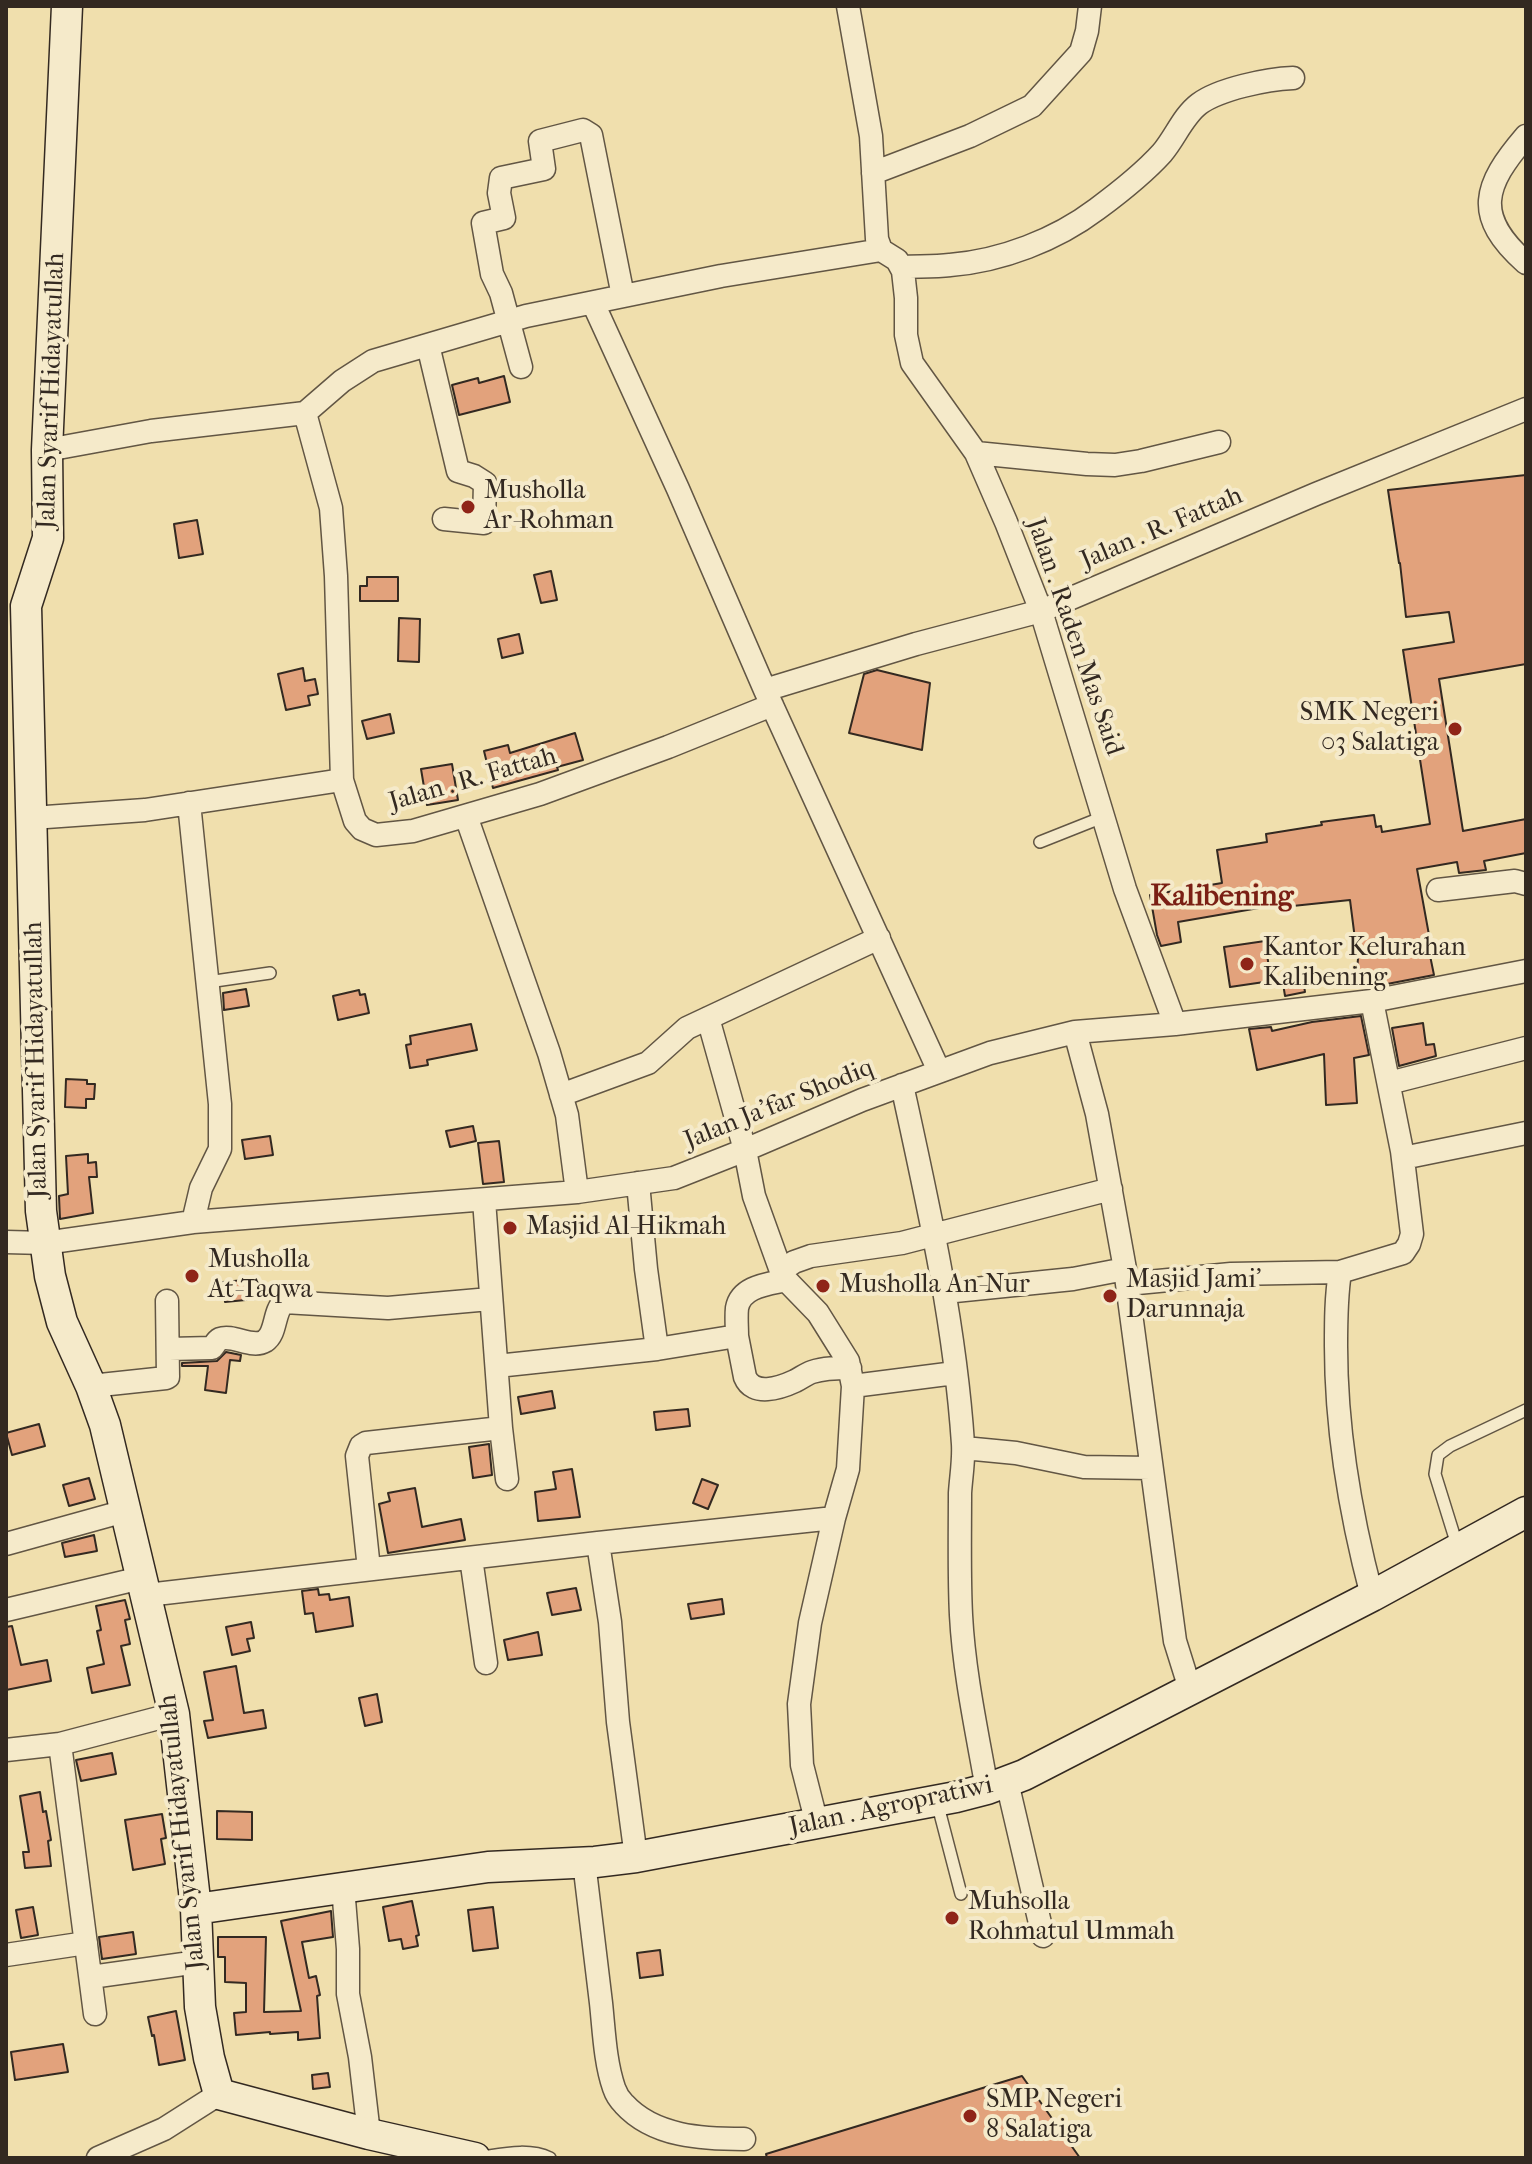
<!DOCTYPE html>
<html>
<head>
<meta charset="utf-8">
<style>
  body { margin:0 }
  #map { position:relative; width:1532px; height:2164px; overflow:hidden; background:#f0dfad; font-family:"IM FELL French Canon",serif }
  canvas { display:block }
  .frame { position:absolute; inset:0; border:8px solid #332921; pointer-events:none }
</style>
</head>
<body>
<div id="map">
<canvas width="1532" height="2164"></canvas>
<div class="frame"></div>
</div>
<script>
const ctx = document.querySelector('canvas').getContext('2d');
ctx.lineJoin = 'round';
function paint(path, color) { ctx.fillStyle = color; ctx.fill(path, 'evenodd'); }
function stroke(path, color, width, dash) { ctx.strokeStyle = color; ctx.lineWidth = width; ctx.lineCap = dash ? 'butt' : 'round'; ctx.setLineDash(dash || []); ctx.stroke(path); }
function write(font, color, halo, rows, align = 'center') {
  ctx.font = font + ' "IM FELL French Canon",serif'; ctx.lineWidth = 8; ctx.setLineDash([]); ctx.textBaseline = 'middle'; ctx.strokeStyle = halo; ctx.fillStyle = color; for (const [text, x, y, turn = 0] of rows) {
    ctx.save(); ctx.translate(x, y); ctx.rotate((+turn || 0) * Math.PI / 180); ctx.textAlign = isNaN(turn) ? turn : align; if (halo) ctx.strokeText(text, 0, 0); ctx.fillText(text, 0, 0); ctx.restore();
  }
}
const building = new Path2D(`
  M504,376l6,26 -51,13 -7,-30 26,-7 1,5z
  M1526,475v189l-87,15 24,152 63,-12v34l-42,8 2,9 -27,3 -2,-11 -40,7 12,66 -3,1 8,39 -47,9 -31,-2 3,-35h-3l-6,-47 -67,7 -1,-3 -104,18 3,20 -20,4 -4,-11 -7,-40 72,-12 -5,-33 50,-8 -1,-8 56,-9 -1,-3 53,-7 2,12 5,-1 1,6 48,-8 -27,-174 51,-8 -5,-30 -43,5 -6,-54h-1l-11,-73z
  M197,520l6,34 -24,4 -5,-34z
  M551,571l6,29 -16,3 -7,-28z
  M367,577h31v24h-38v-15h7z
  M399,618l21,1 -1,43 -21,-1z
  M519,634l4,19 -21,5 -4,-19z
  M303,668l2,13 10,-2 3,15 -10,2 2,9 -24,5 -8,-36z
  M877,670l53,13 -8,67 -73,-17 15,-59z
  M390,714l4,19 -27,6 -5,-18z
  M575,733l8,27 -26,7 1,3 -65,18 -9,-37 24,-6 2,8z
  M452,764l6,36 -31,5 -6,-36z
  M1265,941l6,40 -41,6 -6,-40z
  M1302,973l3,19 -20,4 -3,-19z
  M246,989l3,17 -25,4 -1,-17z
  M359,990l1,5 5,-1 4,19 -31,7 -5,-24z
  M1361,1016l8,39 -15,3 3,45 -31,2 -2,-51 -67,16 -8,-41 22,-2 1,4 40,-9z
  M1423,1023l3,22 8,-1 2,12 -37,10 -7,-38z
  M471,1024l6,26 -50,10 1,5 -18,3 -4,-23 5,-1 -1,-8z
  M66,1079l21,1v4h8l-1,15h-8v9l-21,-1z
  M473,1126l3,15 -26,6 -4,-16z
  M270,1136l3,19 -28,4 -3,-19z
  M499,1141l5,41 -21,2 -5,-41z
  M88,1154v9l8,-1 1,15h-8l4,36 -33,6 -1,-23 9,-2 -2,-38z
  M255,1279l1,20 -31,3 -2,-20z
  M226,1352l15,3 -1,6 -10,-1 -4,33 -21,-3 3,-24h-26v-3l35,-2z
  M552,1391l3,17 -34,6 -3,-17z
  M688,1409l2,17 -34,4 -2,-18z
  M39,1424l6,22 -33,9 -6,-22z
  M489,1444l3,31 -19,3 -4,-31z
  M572,1469l8,48 -42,4 -3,-29 21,-3 -3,-17z
  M89,1478l6,21 -26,7 -6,-21z
  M702,1479l16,6 -10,24 -15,-6z
  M415,1488l7,39 39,-8 4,21 -77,13 -9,-49 11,-3 -2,-8z
  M94,1535l3,16 -32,6 -3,-14z
  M576,1588l5,22 -29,5 -5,-22z
  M318,1589l1,6 10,-1 1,6 19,-3 4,29 -37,6 -3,-19 -8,1 -3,-23z
  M722,1599l2,15 -33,5 -3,-15z
  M125,1600l5,19 -5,1 5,24 -9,2 9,39 -38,8 -5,-25 17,-4 -7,-33 4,-1 -5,-24z
  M251,1622l3,16 -7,1 3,12 -18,4 -6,-28z
  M12,1626l9,39 26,-5 4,21 -45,9v-63z
  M538,1632l4,23 -34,5 -4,-20z
  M236,1666l8,47 19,-3 3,18 -58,10 -4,-17 9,-1 -9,-48z
  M377,1694l5,28 -17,4 -6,-28z
  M112,1753l4,21 -35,7 -5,-21z
  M40,1792l3,20 3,-1 5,29 -3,1 3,25 -26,2 -2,-16h6l-9,-56z
  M217,1811l35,1v28l-35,-1z
  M162,1814l4,24 -5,1 4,25 -32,6 -8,-50z
  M412,1901l7,34 -3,1 2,10 -15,3 -2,-10 -12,2 -6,-34z
  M33,1907l5,28 -17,3 -5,-28z
  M493,1907l5,41 -25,3 -5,-41z
  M331,1911l2,26 -31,5 7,36 7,-2 4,19 -3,1 3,42 -22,2v-8l-28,2v-2l-34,3 -2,-22 12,-1v-29l-21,-1v-25h-7v-20h48l-2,75 37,-1 -20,-90z
  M133,1932l3,22 -34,5 -3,-22z
  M660,1950l3,25 -23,3 -3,-25z
  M176,2011l9,49 -26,5 -5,-30 -2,1 -4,-19z
  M63,2044l5,28 -53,8 -4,-28z
  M328,2073l2,14 -17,2 -1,-14z
  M1022,2076l58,82h-313l-1,-4z`);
const lane = new Path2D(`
  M1040,842l63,-25
  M208,982l62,-9
  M1458,1548l-23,-74 3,-19 12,-9 76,-36
  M937,1802l24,92
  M475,2158c24,-3 52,-11 75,0`);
const street = new Path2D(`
  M848,6l23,130 6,103 4,11 16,10 6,11 3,27v37l6,28 64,90 30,69 35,89 84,278 50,135
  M1526,136c-43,50 -53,80 0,127
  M873,173l97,-37 62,-30 49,-54 6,-21 3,-25
  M901,267c16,-1 33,0 49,-2 51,-4 106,-25 147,-56 23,-17 46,-35 65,-56 13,-15 21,-37 37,-49 20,-15 68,-25 94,-26
  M593,303l85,186 87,201 174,381
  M428,345l30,126 16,5 11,7 -1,40 -40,-4
  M521,367l-20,-74 -9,-19 -9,-51 21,-5 -5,-25 2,-15 43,-9 -4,-28 43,-11 8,5 32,161
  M305,413l26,95 5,68 6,204 13,41 7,8 14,6 37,-4 127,-37 128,-47 104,-42
  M47,450l104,-19 154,-18 37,-32 31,-20 153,-45 195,-40 160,-26
  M976,453l111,11 28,1 26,-4 78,-19
  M765,690l151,-46 125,-33 275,-117 210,-85
  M189,803l31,301v45l-19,39 -8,34
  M466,816l83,237 18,62 10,77
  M32,818l113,-8 197,-30
  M1438,890l77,-9 11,3
  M708,1018l37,132 9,46 27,75 5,9 32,33 30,48 5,25 -5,83 -14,49 -24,105 -11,81 3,61 15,59
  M1075,1032l22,82 28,155 50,372 15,48
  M1389,1083l137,-35
  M902,1085c26,119 53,238 61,359 1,17 -2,33 -3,49 0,41 -1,81 1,122 3,58 16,117 26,174
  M561,1095l87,-32 39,-35 192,-90
  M1403,1158l123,-25
  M484,1200l17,228 6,51
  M6,1242l39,1 148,-21 384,-30 97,-14 71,-28 117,-50 128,-47 85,-21 100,-8 197,-23 154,-30
  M781,1271l13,-9 17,-6 91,-13 209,-54
  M1127,1284l104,-10 109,-2
  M945,1292l128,-13 52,-10
  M737,1336l8,41c8,20 35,11 50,4 6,-3 11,-7 17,-9 12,-4 25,-4 38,-4
  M169,1349l43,-1c3,-3 4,-7 8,-9 13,-5 32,10 45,2 12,-8 8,-29 19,-39l104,6 102,-9
  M657,1349l80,-13c0,-9 -1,-19 0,-28 4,-22 32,-24 49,-28
  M497,1366l160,-17 -11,-80 -8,-86
  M91,1386l75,-8 2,-1 -1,-76
  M853,1386l102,-13
  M964,1448l52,5 68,14 66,1
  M598,1543l236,-25
  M6,1544l119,-33
  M471,1558l15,105
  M369,1569l-12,-113 4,-10 5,-3 135,-15
  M147,1595l451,-52 12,79 8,100 18,135
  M1372,1596c-22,-83 -36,-165 -36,-250 0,-25 0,-49 4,-74l63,-19 6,-9 3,-10 -10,-83 -30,-150
  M6,1610l135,-32
  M60,1744l35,270
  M6,1750l54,-6 114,-30
  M1007,1782l36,154
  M584,1862c6,47 11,94 17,141 3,28 4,59 13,85 2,6 6,12 10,16 30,33 79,35 120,35
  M343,1887l5,62v45l12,63 9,77
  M6,1955l80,-12
  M91,1977l107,-15
  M98,2158l66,-29 55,-35`);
const secondary = new Path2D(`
  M67,6l-20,444 1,88 -22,68 15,605 9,65 12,46 29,64 14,39 69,289 22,195 4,98 9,51 10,36 150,40 106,24
  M196,1909l292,-42 107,-5 41,-5 320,-60 31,-8 37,-14 348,-179 154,-84`);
const markers = [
  [468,507,8,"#8f2418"],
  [1455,729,8,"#8f2418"],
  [1247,964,8,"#8f2418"],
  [510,1228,8,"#8f2418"],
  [192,1276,8,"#8f2418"],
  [823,1286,8,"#8f2418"],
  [1110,1296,8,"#8f2418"],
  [952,1918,8,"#8f2418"],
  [970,2116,8,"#8f2418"]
];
const streetNames = [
  ["Jalan Syarif Hidayatullah",52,391,-88],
  ["Jalan . R. Fattah",1162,529,-23],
  ["Jalan . Raden Mas Said",1074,637,71],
  ["Jalan . R. Fattah",473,780,-16],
  ["Jalan Syarif Hidayatullah",37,1060,-91],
  ["Jalan Ja'far Shodiq",779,1105,-22],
  ["Jalan . Agropratiwi",891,1807,-12],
  ["Jalan Syarif Hidayatullah",183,1832,-96]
];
const poiNames = [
  ["Musholla",484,492],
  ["Ar-Rohman",484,522],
  ["SMK Negeri",1439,714,"right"],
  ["03 Salatiga",1439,744,"right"],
  ["Kantor Kelurahan",1263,949],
  ["Kalibening",1263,979],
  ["Masjid Al-Hikmah",526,1228],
  ["Musholla",208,1261],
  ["At-Taqwa",208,1291],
  ["Masjid Jami'",1126,1281],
  ["Darunnaja",1126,1311],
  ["Musholla An-Nur",839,1286],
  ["Muhsolla",968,1903],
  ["Rohmatul Ummah",968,1933],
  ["SMP Negeri",986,2101],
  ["8 Salatiga",986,2131]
];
const quarterNames = [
  ["Kalibening",1222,898]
];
paint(building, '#e2a27c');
stroke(building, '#332921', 2);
stroke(lane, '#625644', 14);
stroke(street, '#625644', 25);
stroke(secondary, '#332921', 33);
stroke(lane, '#f5eaca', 11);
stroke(street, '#f5eaca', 22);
stroke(secondary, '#f5eaca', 30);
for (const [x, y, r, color] of markers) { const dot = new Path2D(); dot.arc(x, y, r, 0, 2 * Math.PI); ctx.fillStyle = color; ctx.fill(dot); stroke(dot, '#f5eaca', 3); }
write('26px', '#332921', '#f5eaca', streetNames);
write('26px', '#332921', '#f5eaca', poiNames, 'left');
write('bold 30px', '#7a1f14', '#f5eaca', quarterNames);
</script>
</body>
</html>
